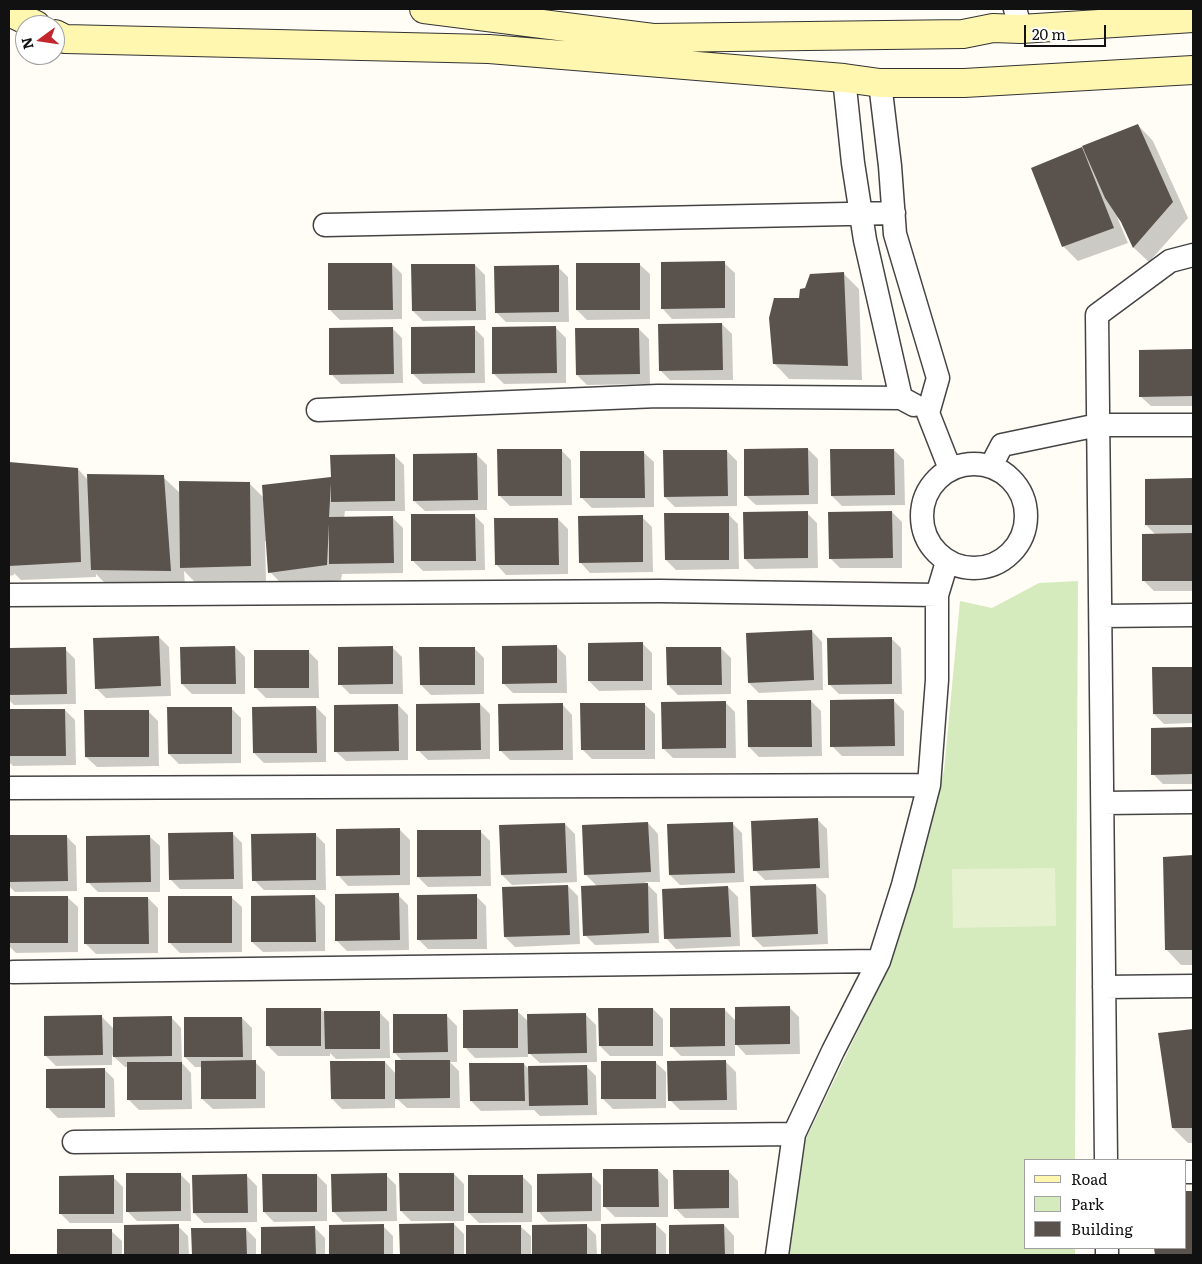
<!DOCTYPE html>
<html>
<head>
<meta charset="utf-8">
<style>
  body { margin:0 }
  #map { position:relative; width:1202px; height:1264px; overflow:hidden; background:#fffdf5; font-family:Literata,serif }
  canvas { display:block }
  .frame { position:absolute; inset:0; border:10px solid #111; pointer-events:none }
  .legend { position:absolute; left:1024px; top:1159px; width:162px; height:90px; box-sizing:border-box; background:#fff; border:1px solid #a0a0a0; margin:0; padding:6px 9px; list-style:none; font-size:15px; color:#111 }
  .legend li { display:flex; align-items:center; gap:10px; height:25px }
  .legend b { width:25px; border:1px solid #a0a0a0 }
  .north { position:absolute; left:15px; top:15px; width:50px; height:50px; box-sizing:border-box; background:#fff; border:1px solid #a0a0a0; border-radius:50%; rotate:256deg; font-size:14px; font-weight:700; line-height:20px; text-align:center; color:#111 }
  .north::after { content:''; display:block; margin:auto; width:18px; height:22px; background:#c4262e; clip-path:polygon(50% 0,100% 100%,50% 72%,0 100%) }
  .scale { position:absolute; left:1024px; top:25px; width:82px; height:22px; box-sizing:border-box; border:2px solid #111; border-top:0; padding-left:6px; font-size:15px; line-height:18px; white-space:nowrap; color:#111; -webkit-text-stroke:4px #fff; paint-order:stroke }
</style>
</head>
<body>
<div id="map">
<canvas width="1202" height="1264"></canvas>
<div class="frame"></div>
<ul class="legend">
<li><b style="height:6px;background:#fff6b0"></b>Road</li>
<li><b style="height:14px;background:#d5ebbd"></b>Park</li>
<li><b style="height:14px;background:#5a524d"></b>Building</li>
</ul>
<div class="north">N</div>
<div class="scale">20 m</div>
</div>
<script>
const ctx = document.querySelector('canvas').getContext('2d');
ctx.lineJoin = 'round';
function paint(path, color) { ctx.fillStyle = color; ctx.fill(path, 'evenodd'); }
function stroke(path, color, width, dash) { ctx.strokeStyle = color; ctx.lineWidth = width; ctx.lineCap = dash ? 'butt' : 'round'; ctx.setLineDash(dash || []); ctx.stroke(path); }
const green = new Path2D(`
  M1078,581l-3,579h-49v88h49v7h-288l15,-108 88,-183 54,-193 16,-170 32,7 47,-25z`);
const pitch = new Path2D(`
  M1055,868l1,58 -103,2 -1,-59z`);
const shadow = new Path2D(`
  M1138,125l15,16 35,77 -39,44 -15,-14 -12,-26 -5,-5 11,26 -50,18 -15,-15 18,-98 6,6z
  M724,263l11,10v45l-63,1 -10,-11z
  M392,264l10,10v45l-62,1 -10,-10z
  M639,264l11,10v45l-63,1 -10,-10z
  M475,265l10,10 1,45 -63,1 -10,-10z
  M558,267l10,10 1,45h-63l-10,-10z
  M844,274l15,15 3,91 -73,-1 -15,-16 26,-64z
  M722,324l10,10 1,46h-63l-10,-10z
  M392,328l10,10 1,45 -62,1 -10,-10z
  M474,328l10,10 1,45 -62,1 -11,-11z
  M556,328l10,10v45l-62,1 -10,-10z
  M639,329l10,10 1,45 -63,1 -10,-10z
  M1193,350v56h-42l-11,-10v-45z
  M808,449l10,10v45l-62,1 -11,-10z
  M561,450l10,10 1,45 -62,1 -10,-10z
  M894,450l10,10 1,45 -63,1 -10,-10z
  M727,451l10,10v45l-62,1 -10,-10z
  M643,452l11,10v45l-62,1 -10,-10z
  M394,455l10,10 1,46h-60l-1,7h49l10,10v45l-61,1 -1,6 -56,7 -15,-15 -3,-31h-2l1,40 -70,2 -12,-12 1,15 -78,-1 -11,-11v3l-75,3 -7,-7v2l-5,1v-112l69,5 10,11 75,-3 17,16 69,-10 15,15 66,-20z
  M477,455l10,10v45l-62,1 -11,-10z
  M1193,479v112h-39l-10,-10 12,-46 -10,-10v-45z
  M892,512l10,10v46h-62l-10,-10z
  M807,513l10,10 1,45 -63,1 -10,-10z
  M728,514l10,10 1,45 -63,1 -10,-10z
  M474,515l10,10 1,45 -62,1 -10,-10z
  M642,517l10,10 1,45 -63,1 -10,-11z
  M558,519l10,10v45l-62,1 -10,-11z
  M812,631l10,11 1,48 -64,3 -10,-10z
  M159,637l10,10 2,49 -65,2 -10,-10z
  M891,638l10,10 1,46h-63l-10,-10z
  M642,643l10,10v37l-53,1 -10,-10z
  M556,646l10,10 1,37h-54l-10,-10z
  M235,647l10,10v37h-53l-10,-10z
  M392,647l10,10 1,37h-53l-10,-10z
  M474,648l10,10v36l-53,1 -10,-10z
  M721,648l10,10v36l-53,1 -10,-10z
  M9,649h56l10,10 1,45 -62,1 -5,-5z
  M308,651l10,10 1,37h-53l-10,-10z
  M1154,668h39v55l-29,1 -10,-10z
  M811,701l10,10 1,45 -63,1 -10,-10z
  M894,701l10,10v45h-62l-10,-10z
  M725,702l10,10 1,46h-63l-10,-10z
  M480,704l10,10v45l-62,1 -10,-10z
  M562,704l10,11 1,45h-63l-10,-10z
  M644,704l11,10v45h-63l-10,-10z
  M398,705l10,10v45l-62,1 -11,-10z
  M316,707l10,10v45l-62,1 -10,-10z
  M231,708l10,10v45l-62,1 -10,-10z
  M65,710l10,10 1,45 -63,1 -4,-4v-51z
  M148,711l10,10 1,45 -62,1 -11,-10z
  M1152,729h41v55h-30l-10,-10z
  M817,819l10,10 2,49 -64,2 -10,-10z
  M648,823l10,11 2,48h-15l12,12 2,49 -64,2 -10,-10 12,-49 -12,-12z
  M732,823l10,10 2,49 -64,3 -10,-10z
  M565,824l10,10 2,48 -65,3 -10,-10z
  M400,830l10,10v45l-62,1 -10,-11z
  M480,831l10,10 1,45 -63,1 -10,-10z
  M232,833l10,10 1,46h-63l-10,-10z
  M315,834l10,10 1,46h-62l-10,-10z
  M9,836h57l10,10 1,45 -62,1 -6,-6z
  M149,836l11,10v46h-62l-10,-10z
  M1193,856v109h-12l-15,-16 -2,-91z
  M816,885l10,10 2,49 -65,3 -10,-10z
  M568,886l10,10 2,48 -65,3 -10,-10z
  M728,887l10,10 2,49 -64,3 -10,-11z
  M398,895l10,10 1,45 -62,1 -11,-11z
  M315,896l10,10v45l-62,1 -11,-10z
  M476,896l10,10 1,43h-59l-10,-10z
  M67,897l11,10v45l-62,1 -7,-7v-48z
  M231,897l11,10v45l-62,1 -10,-10z
  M148,898l10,10v45l-62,1 -10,-10z
  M789,1007l10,10 1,37 -54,1 -11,-12v13h-54l-10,-10 53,-37 12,12z
  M320,1009l6,5 53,-2 10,10 1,36 -54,1 -6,-6v3h-52l-11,-11z
  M653,1009l10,10v37h-53l-10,-10z
  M517,1011l12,11 57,-7 10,10 1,37 -57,1 -12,-11v5l-53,1 -10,-11z
  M447,1016l10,10v36h-7l9,9 1,37h-53l-12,-11v11l-53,1 -10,-10 53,-37 11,12 7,-12 -9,-10z
  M102,1017l12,12 57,-12 10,11 1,35 9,10 1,36 -53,1 -10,-10v-33h-4l-13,-12v10l-56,1 -10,-10z
  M242,1018l10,10v34h3l10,10v36l-52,1 -11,-10v-32h-7l-10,-10z
  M1193,1031v112h-5l-15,-15 -14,-94z
  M655,1062l11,10v36l-53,1 -10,-10z
  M726,1062l10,10 1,38h-57l-10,-10z
  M524,1064l5,5 57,-3 10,10 1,39 -57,1 -6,-6 -53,1 -10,-10z
  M104,1069l10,10 1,38 -57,1 -10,-10z
  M658,1170l10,10v37h-53l-10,-10z
  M728,1171l10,10 1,37h-54l-10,-10z
  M180,1174l10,10 1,37h-54l-10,-10z
  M454,1174l10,10v37h-53l-10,-10z
  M317,1175l10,10v36l-53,1 -10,-10z
  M386,1175l10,10 1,36 -54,1 -10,-11z
  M591,1175l10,10v36l-53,1 -10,-11z
  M247,1176l10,10v36l-53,1 -10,-10z
  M522,1176l10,10v36l-53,1 -10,-10z
  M113,1177l10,10v36h-53l-10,-10z
  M1186,1193h7v62h-37v-7h30z
  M454,1224l10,10v21h-63l-1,-30z
  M655,1224l11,10v21h-63v-30z
  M586,1225l10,10 1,20h-64v-29z
  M724,1225l10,11v19h-63l-1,-29z
  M125,1226h53l10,10 1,19h-64z
  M330,1226h53l10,10v19h-63z
  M467,1226h53l11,10v19h-64z
  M262,1228h53l10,10v17h-63z
  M193,1229h53l10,10v16h-63z
  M58,1231h53l11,10v14h-64z`);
const building = new Path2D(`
  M1138,124l35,78 -40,46 -12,-26 -16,-24 -23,-52z
  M1082,147l32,81 -52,19 -31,-79z
  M725,261v47l-64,1v-47z
  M328,263h64l1,47h-65z
  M576,263h64v47h-64z
  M411,264h64l1,47h-64z
  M559,265v47l-64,1 -1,-47z
  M844,272l4,94 -75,-2 -4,-46 5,-20h25l1,-9 5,-1 5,-14z
  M722,323l1,47 -64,1 -1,-47z
  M475,326v47l-64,1v-47z
  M556,326l1,47 -65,1v-47z
  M393,327l1,47 -65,1v-47z
  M575,328h64l1,46 -64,1z
  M1193,349v47l-54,1v-47z
  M808,448l1,47 -65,1v-47z
  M497,449h65v47h-64z
  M830,449h64l1,46 -64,1z
  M663,450h64l1,46 -64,1z
  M580,451h64l1,47h-65z
  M477,453l1,47 -65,1v-47z
  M395,454v47l-64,1v-19l-2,34 64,-1 1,47 -65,1v-40l-2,41 -59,8 -6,-88 69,-8 -1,-22z
  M9,462l69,6 3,94 -72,4z
  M87,474l77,1 7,96 -80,-1z
  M1193,478v47h-48v-46z
  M179,481l71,1 1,84 -71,2z
  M808,511v47l-64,1 -1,-47z
  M892,511l1,47 -64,1 -1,-47z
  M664,513h65v47h-64z
  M411,514h64l1,47h-65z
  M643,515v47l-64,1 -1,-47z
  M494,518h64l1,47h-64z
  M1193,533v48h-51v-47z
  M812,630l2,50 -66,3 -2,-50z
  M159,636l2,50 -66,3 -2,-51z
  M892,637v47l-64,1 -1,-47z
  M643,642v39h-55v-38z
  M557,645v38l-55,1v-38z
  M235,646l1,38h-55l-1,-37z
  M393,646v38l-55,1v-38z
  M66,647l1,47 -58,1v-47z
  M419,647h56v38h-55z
  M666,647h55l1,38h-55z
  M254,650h55v38h-55z
  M1152,667h41v47h-40z
  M894,699l1,47 -65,1v-47z
  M747,700h64l1,47h-64z
  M726,701v47l-64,1 -1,-47z
  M480,703l1,47 -65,1v-47z
  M563,703v47l-64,1 -1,-47z
  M580,703h65v47h-64z
  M398,704l1,47 -65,1v-47z
  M316,706l1,47h-64l-1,-46z
  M167,707h65v47h-64z
  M9,709h56l1,47h-57z
  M84,710h65v47h-64z
  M1193,727v47l-42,1v-47z
  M818,818l2,50 -67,3 -2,-50z
  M648,822l3,50 -67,3 -2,-50z
  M733,822l2,51 -66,2 -2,-51z
  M565,823l2,50 -66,2 -2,-50z
  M400,828v47l-64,1v-47z
  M417,830h64v46l-64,1z
  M233,832l1,47 -65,1 -1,-47z
  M316,833v47l-64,1 -1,-47z
  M9,835h58l1,46 -59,1z
  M150,835l1,47 -65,1v-47z
  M1193,855v95h-28l-2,-93z
  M648,883l1,50 -66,3 -2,-50z
  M816,884l2,50 -66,3 -2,-51z
  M568,885l2,50 -66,2 -2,-50z
  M728,886l3,51 -67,2 -2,-50z
  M399,893l1,47 -65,1v-47z
  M477,894v45l-60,1v-45z
  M315,895l1,47h-65v-46z
  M9,896h59v47h-59z
  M168,896h64v47h-64z
  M84,897h64l1,47h-65z
  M790,1006v38l-55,1v-38z
  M266,1008h55v38h-55z
  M598,1008h55v38h-54z
  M670,1008h55v38l-55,1z
  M518,1009v39h-55v-38z
  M324,1011h56v38h-55z
  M586,1013l1,40 -59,1 -1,-40z
  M393,1014h54l1,38 -55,1z
  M102,1015l1,40 -59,1v-40z
  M172,1016v40l-59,1v-40z
  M184,1017h58l1,40h-59z
  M1193,1029v99h-21l-14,-95z
  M256,1060v39h-55v-38z
  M395,1060h55v38l-55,1z
  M726,1060l1,40 -59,1 -1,-40z
  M330,1061h55v38h-54z
  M601,1061h55v38h-55z
  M127,1062h55v38h-55z
  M469,1063h55l1,38h-55z
  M587,1065l1,40 -59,1 -1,-40z
  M105,1068v40h-59v-39z
  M603,1169h55l1,38h-56z
  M673,1170h56v38l-55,1z
  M126,1173h55v38l-55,1z
  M387,1173v38l-55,1 -1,-38z
  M399,1173h55v38h-54z
  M592,1173v38l-55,1v-38z
  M247,1174l1,39h-55l-1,-38z
  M262,1174h55v38h-54z
  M114,1175v39h-55v-38z
  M468,1175h55v38h-55z
  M1186,1191h7v64h-38l-1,-7h32z
  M454,1223v32h-54l-1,-31z
  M656,1223v32h-55v-31z
  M179,1224v31h-55v-30z
  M384,1224v31h-55v-30z
  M587,1224v31h-55v-30z
  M724,1224l1,31h-56v-30z
  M466,1225h55v30h-55z
  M315,1226l1,29h-55v-28z
  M191,1228h55l1,27h-55z
  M57,1229h55v26h-55z`);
const street = new Path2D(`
  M1015,9l6,20
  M844,78l9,85 12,77 36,158 13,7
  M880,83l10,83 5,68 43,144 -10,35 22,56
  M325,225l569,-12
  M318,410l340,-14 243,2
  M922 516a52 52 0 1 1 104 0a52 52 0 1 1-104 0Z
  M991,466l11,-21 96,-20h95
  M9,595l651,-4 277,4
  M1101,616l92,-1
  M9,788l920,-3
  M1103,803l90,-1
  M13,972l866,-11
  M1104,987l89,-1
  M74,1142l720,-8
  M1106,1160l-9,-845 73,-54 23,-6
  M1186,1172h7
  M1107,1248v7
  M777,1255l17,-121 39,-83 46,-90 24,-76 26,-100 8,-105v-85l10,-33`);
const secondary = new Path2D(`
  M424,9l229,29 310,-4 30,-6 28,1 172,-11
  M9,12l27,13
  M55,34l10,5 424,10 355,29 36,5h84l229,-13`);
paint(green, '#d5ebbd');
paint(pitch, '#e6f2cf');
paint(shadow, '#0003');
paint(building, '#5a524d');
stroke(street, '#444', 25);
stroke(secondary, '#333', 30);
stroke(street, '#fff', 22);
stroke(secondary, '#fff6b0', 28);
</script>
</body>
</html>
